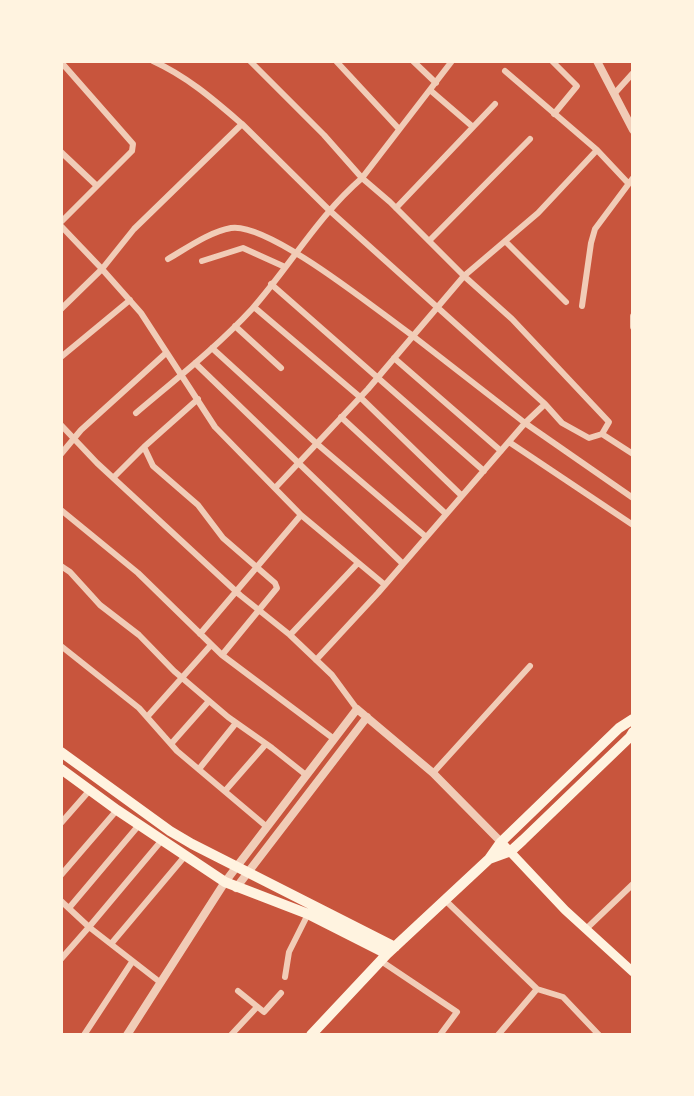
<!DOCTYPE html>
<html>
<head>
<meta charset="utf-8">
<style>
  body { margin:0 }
  #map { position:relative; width:694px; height:1096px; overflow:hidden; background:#c8553d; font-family:"Alegreya Sans",sans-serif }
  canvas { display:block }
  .frame { position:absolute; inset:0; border:63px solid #fff3e0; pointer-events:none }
</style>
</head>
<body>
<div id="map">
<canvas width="694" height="1096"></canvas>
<div class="frame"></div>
</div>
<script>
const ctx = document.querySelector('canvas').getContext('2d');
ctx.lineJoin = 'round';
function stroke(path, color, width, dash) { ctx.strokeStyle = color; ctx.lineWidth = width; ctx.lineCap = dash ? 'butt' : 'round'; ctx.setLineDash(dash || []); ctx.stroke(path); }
const minor = new Path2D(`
  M153,61c35,16 61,39 89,63
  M336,61l63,68
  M413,61l23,22
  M452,61l-90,117 28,24 39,39 101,-102
  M552,61l25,25 -23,28
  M61,62l72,82 -1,7 -35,35
  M505,71l92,79 31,33
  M430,90l43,37
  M615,93l18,-20
  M61,152l36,34 -36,36
  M396,208l99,-104
  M61,226l41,43 32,-40 108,-105 87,86 216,194
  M429,241l35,35 74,-63 59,-63
  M505,241l61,61
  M168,259c19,-11 41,-27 63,-31 38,-6 148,84 182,108l51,-60 48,43 97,103 -7,12
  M202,261l41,-13 42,19
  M271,284l213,187
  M582,306l9,-63 4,-14 38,-51
  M254,307l106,90 102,99
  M61,309l41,-40 39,44 74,114 86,88 -101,119
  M633,316v11
  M235,326l46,42
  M212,348l104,95 109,93
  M61,357l69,-57
  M394,358l107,93
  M195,363l207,200
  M136,413c40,-34 81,-66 116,-104 38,-43 66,-93 110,-131l-38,-43 -74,-74
  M341,417l105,97
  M61,425l36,38 143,132 50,40 42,40 25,34
  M509,442l124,83
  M61,454l20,-24 85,-77
  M633,454l-31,-20 -13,4 -27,-15 -17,-19 -20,19 108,75
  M114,477l30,-30
  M276,487l92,-98 45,-53 112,87 -147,170 -62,67
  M61,510l77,63 84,82 55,-67 -2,-5 -52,-45 -25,-33 -45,-39 -9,-19 54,-48
  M301,515l84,70
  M61,566l9,6 30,33 39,30 35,36 54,46 44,31 34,27
  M290,635l68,-72
  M61,646l78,62 38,43 90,76
  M222,655l112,84
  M147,717l64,-72
  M171,744l38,-43
  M199,769l37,-46
  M433,773l97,-107
  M225,791l41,-47
  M61,823l28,-32
  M61,875l56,-65
  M444,899l93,90 -39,46
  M61,901l28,26 73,-87
  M69,908l70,-83
  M586,929l47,-45
  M111,944l74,-88
  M61,959l28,-32 72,56
  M381,961l76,51 -17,23
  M285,977l4,-25 19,-38
  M537,989l26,8 36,38
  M238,991l26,21 17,-19
  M84,1035l48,-73
  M231,1035l26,-28`);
const tertiary = new Path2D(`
  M597,61l36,69
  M236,888l131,-171
  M127,1035l98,-153 132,-173 76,64 68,69`);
const secondary = new Path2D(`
  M501,842l64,68 68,62`);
const trunk = new Path2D(`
  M61,752l109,79 22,13 203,103
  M61,769l56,41 108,72 83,32 79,40
  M489,859l22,-8 12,-11 107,-103 3,-5
  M311,1035l76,-81 102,-95 12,-17 118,-114 14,-9`);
stroke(minor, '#f1ccb7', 6);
stroke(tertiary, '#f1ccb7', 8);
stroke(secondary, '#fff3e0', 9);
stroke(trunk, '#fff3e0', 10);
</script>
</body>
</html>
